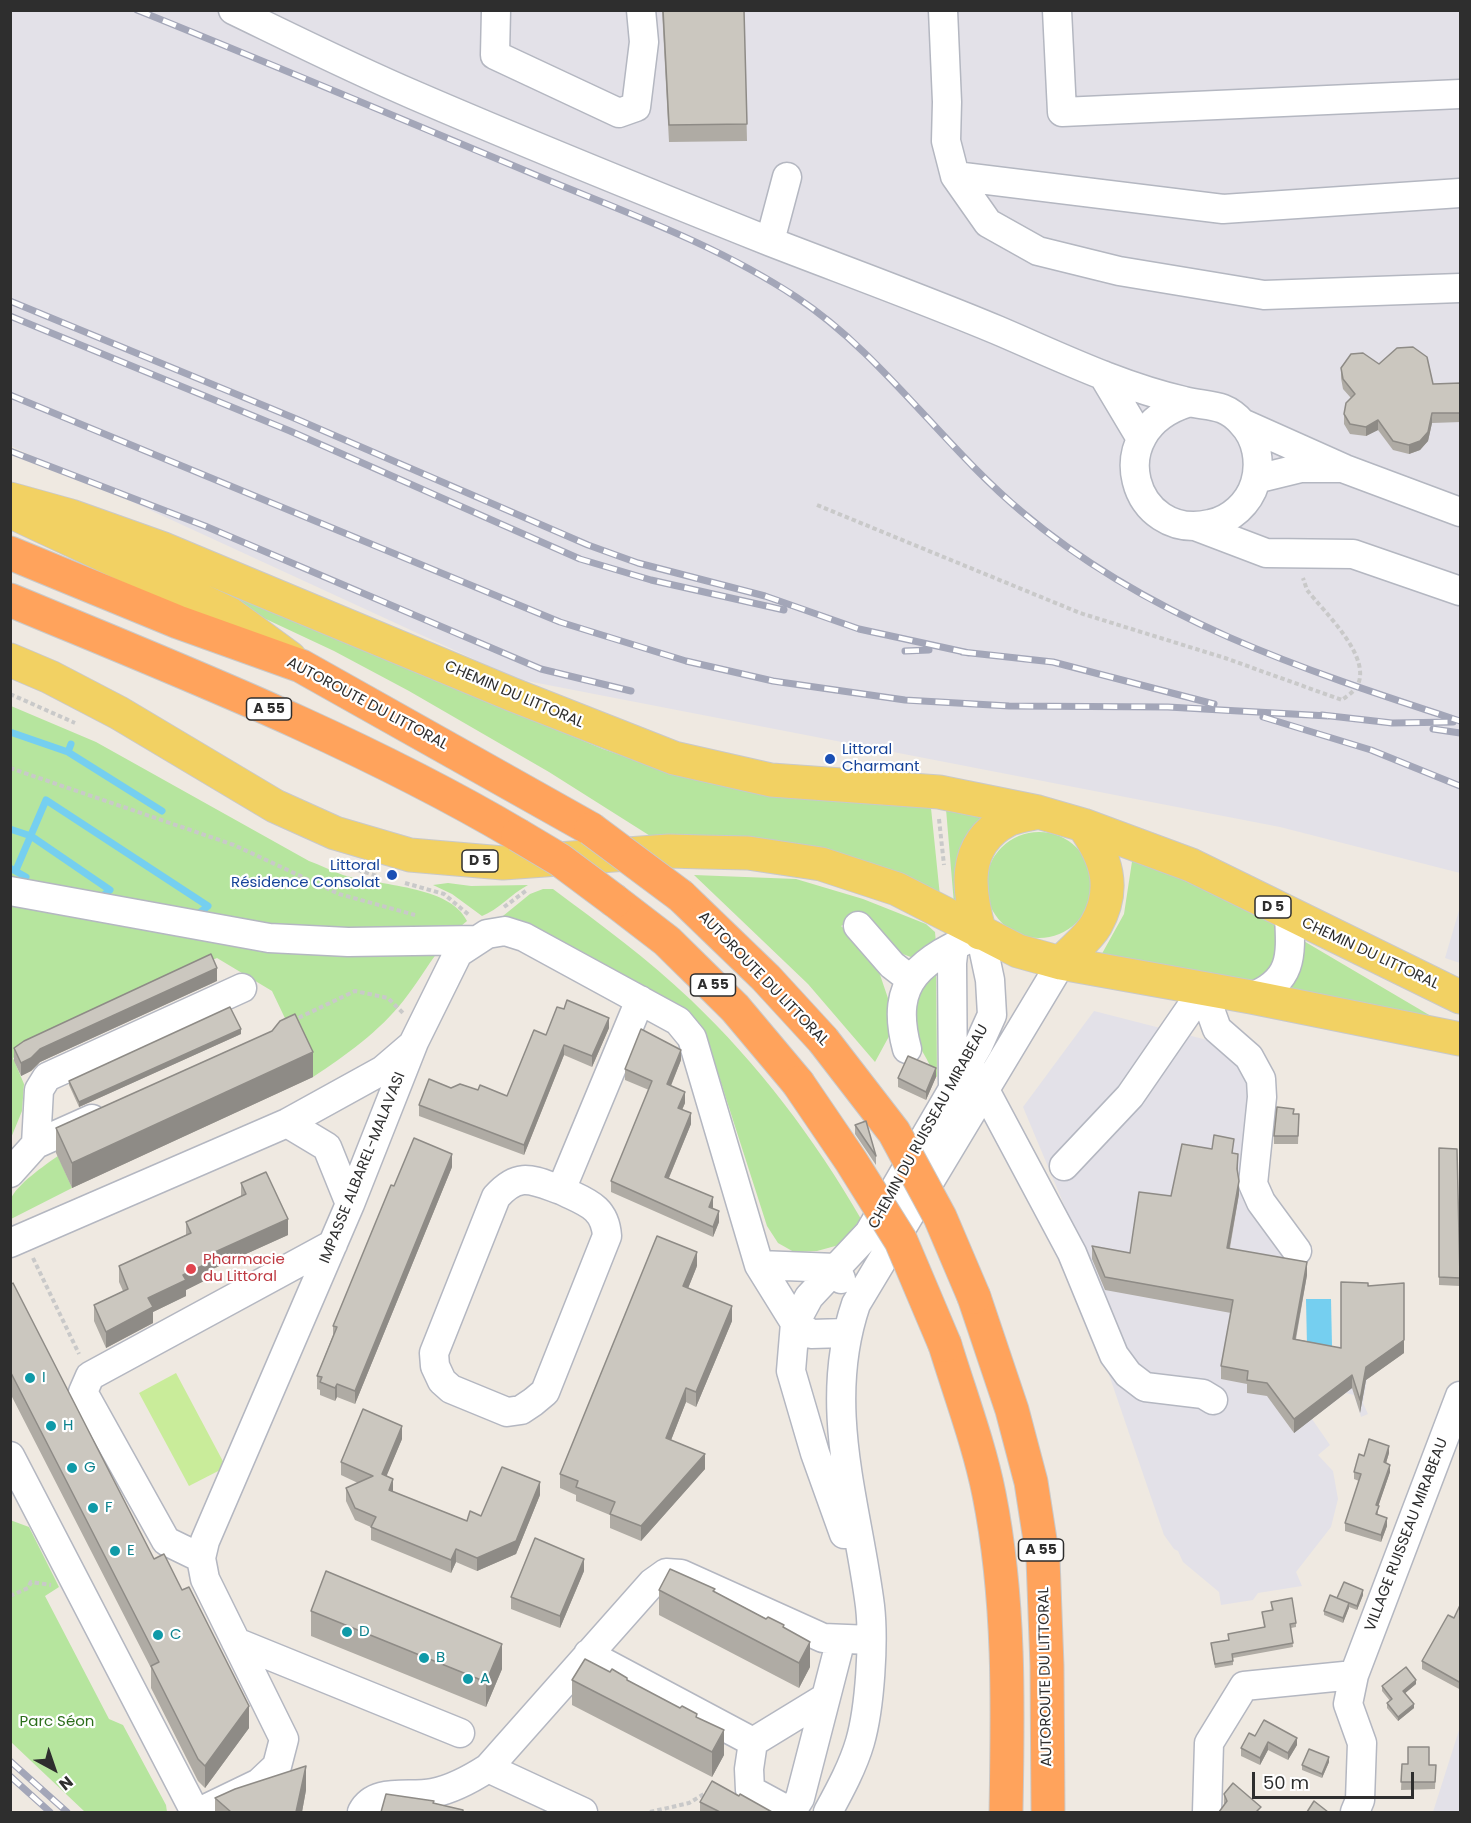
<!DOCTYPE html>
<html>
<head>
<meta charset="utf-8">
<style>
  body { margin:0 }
  #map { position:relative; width:1471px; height:1823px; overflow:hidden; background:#efe9e1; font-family:Poppins,sans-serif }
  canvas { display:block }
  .frame { position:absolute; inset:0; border:12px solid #2e2e2e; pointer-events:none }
  .north { position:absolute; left:24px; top:1739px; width:60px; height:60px; -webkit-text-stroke:4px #fff; paint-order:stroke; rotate:140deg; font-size:16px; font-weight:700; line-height:24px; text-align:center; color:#2e2e2e }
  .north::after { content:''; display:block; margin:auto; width:21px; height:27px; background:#2e2e2e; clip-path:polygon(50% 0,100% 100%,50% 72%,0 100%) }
  .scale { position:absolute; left:1252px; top:1772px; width:162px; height:27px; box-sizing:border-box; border:3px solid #2e2e2e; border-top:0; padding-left:8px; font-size:18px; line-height:21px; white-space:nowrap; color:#2e2e2e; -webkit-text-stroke:4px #fff; paint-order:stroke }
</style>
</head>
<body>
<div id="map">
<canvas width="1471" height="1823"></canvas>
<div class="frame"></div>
<div class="north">N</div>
<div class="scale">50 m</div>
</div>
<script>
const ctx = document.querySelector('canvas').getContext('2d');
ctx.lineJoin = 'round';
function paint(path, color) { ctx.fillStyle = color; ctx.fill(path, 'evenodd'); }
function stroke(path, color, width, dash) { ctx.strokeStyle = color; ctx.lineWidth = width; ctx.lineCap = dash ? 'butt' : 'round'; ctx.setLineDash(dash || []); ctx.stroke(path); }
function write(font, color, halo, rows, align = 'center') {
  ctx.font = font + ' Poppins,sans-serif'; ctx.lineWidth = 4.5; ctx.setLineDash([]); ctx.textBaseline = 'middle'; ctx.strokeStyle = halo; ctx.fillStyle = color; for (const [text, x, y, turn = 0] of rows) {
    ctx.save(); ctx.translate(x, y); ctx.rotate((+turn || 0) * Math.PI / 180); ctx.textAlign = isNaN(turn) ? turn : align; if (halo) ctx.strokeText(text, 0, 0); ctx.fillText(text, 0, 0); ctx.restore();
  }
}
const industrial = new Path2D(`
  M11,11h1449v862l-180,-46 -763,-148 -506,-233z
  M1460,907v56l-15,-5z
  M1094,1011l117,30 32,23 13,20 -14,102 65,89 -12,71 93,1 -21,32 -4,24 5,11 -7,3 -7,-22 -8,-2 -34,26 18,26 -12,10 15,16 5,28 -7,28 -35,45 6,14 -44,7 -5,7 -32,5 -2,-13 -36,-30 -5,-11 -4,-2 -10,-14 -70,-204 -22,-107 -49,-117z
  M1460,1727v85h-27z`);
const green = new Path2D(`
  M63,524l540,225 69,24 259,35 9,88 -285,-57 -106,-67 -140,-81 -75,-40z
  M11,706l85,36 213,119c11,4 23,10 34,14 35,11 107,10 124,46 -28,22 -41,51 -63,79 -24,31 -59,56 -91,77l-41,-86 -55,-33 -81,35 -123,65 11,26 -2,27 -11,27z
  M946,809l42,7 -28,90 -6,-2z
  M986 885a53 53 0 1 1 106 0a53 53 0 1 1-106 0Z
  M1133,855l137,65 9,10 3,24 -23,30 -160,-25 25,-45z
  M694,875l102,4 67,20 63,25 9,8 1,11 -20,16 -16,-6 -38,-38 -21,11 18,15 17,22 16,47 1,19 -18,33 -67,-78z
  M448,883l23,3 57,-1c-17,9 -30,25 -46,31l-30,-22 -19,-9z
  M543,889h10c47,35 95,70 138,111 67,64 124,139 170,219l-22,26 -22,6 -23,1 -16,-9 -11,-17 -60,-187 -209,-119 32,-26z
  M1302,940l134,79 -156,-26z
  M936,969l1,108 -4,-2c-4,-17 -14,-25 -17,-38 -9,-31 4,-44 20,-68z
  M58,1156l14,32 -61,31c0,-6 -2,-15 0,-20 5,-14 34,-34 47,-43z
  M10,1520l19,7 30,60 -14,9 64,123 14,6 43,80 1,7h-82l-74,-70z`);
const pitch = new Path2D(`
  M176,1373l50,94 -37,19 -50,-93z`);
const water = new Path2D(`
  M1306,1299h25l1,47h-25z`);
const stream = new Path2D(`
  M10,732l58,20 94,59
  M68,752l3,-8
  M10,829l21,7 79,54 -10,8
  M10,868l16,9 -9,5
  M16,870l30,-70 162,106 -10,8`);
const path = new Path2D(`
  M817,505l263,108 145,45 117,42c4,-3 11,-8 14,-12 19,-29 -32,-76 -49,-98l-4,-12
  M10,694l65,29
  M10,768l224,77 105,49 76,21
  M939,819l5,46
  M336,863l41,13
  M405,883l39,11 25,21
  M504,907l23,-17
  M292,1021l63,-30 33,7 15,15
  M33,1258l46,96
  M10,1596l18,-8 3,-6 20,3
  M650,1812l39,-9 20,-12`);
const minor = new Path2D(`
  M233,10c60,29 120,59 181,85 118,51 237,99 357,147 75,29 152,57 226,88 61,26 122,56 187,71 23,6 40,1 58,22 15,15 19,40 13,60 -6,20 -24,37 -45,41 -77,18 -111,-93 -23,-121
  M496,10l-1,45 124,58 17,-6 8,-65 -3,-32
  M943,10l4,92 -1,39 9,35 33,47 50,28 81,20 145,24 196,-7
  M1057,10l5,102 398,-18
  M955,176l268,33 237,-16
  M770,241l17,-64
  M1103,375l37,62
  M1242,423l103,46 115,43
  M1256,479l45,-11h36
  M1195,526l71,27 87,1 107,37
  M10,891l259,47 79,4 130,-2
  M858,926l34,39 18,14
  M1203,990l14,39 32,28 12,22 1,18 -9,87 8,18 36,49
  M1251,997c43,-16 40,-43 38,-82
  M983,1077l2,13 87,163 42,102 14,19 17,13 58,7 10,6
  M953,1087l-1,-124 2,-17
  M287,1123l40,24 23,57
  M36,1144l3,-54 8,-13 195,-89
  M1064,1166l66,-70 73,-106
  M10,1173l26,-29 56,-25
  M561,1190c24,12 44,16 46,46l-62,156 -12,10 -12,8 -14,2 -56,-23 -9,-8 -7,-15 -1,-13 62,-156c23,-26 36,-17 65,-7l79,-190
  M10,1243l277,-120 96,-53 28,-24
  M759,1265l77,3 5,11
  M10,1456l185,356
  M844,1534l-29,-81 -24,-82 4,-48 14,-26 60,-64 109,-187 14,-31 -2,-35 -10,-47c-57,28 -92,45 -73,116
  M201,1558l-35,-17 -83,-149 7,-16 243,-132
  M236,1642l224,91
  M588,1654l165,88 -4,27 1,21 37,20 8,-4 5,-8 41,-159
  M753,1742l72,-44
  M488,1768l95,44
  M199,1812l60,-29 18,-17 7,-27 -79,-160 -4,-21 4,-17 145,-337 64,-162 44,-89 29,-19 18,-3 19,6 154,84 14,17 67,227 36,58 16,11 35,-1
  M362,1812c13,-25 47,-14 71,-19 20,-4 38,-14 55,-25l164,-185 14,-10 15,1 142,64 48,2
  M828,1812c12,-22 25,-46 32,-70 10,-35 14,-100 10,-136 -13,-103 -49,-199 -14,-302l205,-341
  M1207,1812l2,-69 35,-57 110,-11
  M1355,1812l5,-12 2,-57 -14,-39 6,-29 106,-279`);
const major = new Path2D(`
  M10,499l61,17 90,32 350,146 163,64 97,22 168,12 99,20 45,13 108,40 269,132
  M18,515l212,99 60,44
  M10,660l40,17 69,36 156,93 60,27 75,22 93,8 166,-12 34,1 45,1 73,11 76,25 121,62 43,12 190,34 209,42
  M980,933c-12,-41 -19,-88 26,-112 9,-5 22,-6 32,-9
  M1061,963c10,-12 27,-24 35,-38 21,-37 10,-68 -13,-100`);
const highway = new Path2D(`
  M10,553l168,69 123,44 290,163
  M10,600c173,72 347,140 508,235
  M681,896l85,82 57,62
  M615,901l52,40 68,67 63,75
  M974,1297l38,113 19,72 12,77 4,107 1,146
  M945,1345c15,49 34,99 44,149 21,105 19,212 17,318`);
const rail = new Path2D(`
  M137,10c130,52 259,107 389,161 90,38 187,71 270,126 84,55 147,149 226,215 128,108 282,158 438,209
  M10,301l284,117 294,127 50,18 127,33 94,33 110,24
  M10,316l280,115 290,128 71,21 133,30
  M10,395l550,227 126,39 87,20 132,19 104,6 159,1 160,9
  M10,451l195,75 336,143 90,22
  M905,651l24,-1
  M962,652l91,10 161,42
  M1322,715l70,8 61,-1
  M1263,717l108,33 89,36
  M1433,729l27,4
  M10,1761l57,51
  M10,1776l40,36`);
const highwayBridge = new Path2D(`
  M591,829l90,67
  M518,835l42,25 55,41
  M823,1040l71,92 46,85 34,80
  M798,1083l53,78 50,80 44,104`);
const wall = new Path2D(`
  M662,10h82l3,131 -78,1z
  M1379,364l54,20 28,-1v39l-29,1 -4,18 -8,9 -11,4 -16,-4 -15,-20 -12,6 -16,-2 -6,-10v-10l7,-16 -8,-9 -2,-11v-10z
  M217,981l-177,81 -9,9 -10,5 -7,-15v-13z
  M609,1028l-17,39 -28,-12 -40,100 -105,-39v-11l32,-17 27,2 29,6 39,-61z
  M272,1031l41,46 -241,111 -16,-35v-25z
  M241,1034l-162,73 -10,-22v-4z
  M681,1060l-10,26 14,17 -3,7 9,14 -22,54 44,29v2l6,13 -6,15 -102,-45v-11l38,-91 -24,-10v-11z
  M936,1077l-10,23 -28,-13v-9z
  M1294,1114h5l-1,30h-24v-8z
  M855,1125l21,31v9l-21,-31z
  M1439,1148l18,1 3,137 -21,-1z
  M1234,1153l4,14v6l1,21 -9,54 77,27 -11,64 45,9 27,-62 36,67 -38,27 -6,33 -8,-25 -58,45 -27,-37 -20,-3v-9l-26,-5v-13l10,-53 -126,-23 -13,-31v-13l38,7z
  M452,1167l-97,237 -18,-7 -2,4 -15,-6v-5l-3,-1v-13l16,-41v-9l61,-140z
  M241,1183l47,52 -82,37v8l-20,10v6l-33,16v11l-47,25 -12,-27v-16l29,-14 -4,-9v-16l67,-31v-13l55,-26z
  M697,1266l-9,22 44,33 -36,86 -10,-5 -15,38 34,29 -64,72 -31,-13v-13l-34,-14v-6l-16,-7v-14z
  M10,1285l144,274 28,31 67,138 -44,60 -7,-7 -47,-93v-20l-141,-275z
  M402,1439l-16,37 7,16 74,29 73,-26 -24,59 -39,17 -21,-9 -5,11 -80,-33v-13l-16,-7 -9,-19v-13l12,-5 -17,-8v-13z
  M1389,1453l-3,10 4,9 -12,34v9l9,11 -6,16 -36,-11v-8l14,-42 -5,-2v-7l10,-16z
  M584,1571l-24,57 -49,-19v-12z
  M659,1590l56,2 69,36 26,39 -11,21 -140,-73z
  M1363,1595l-6,15 -8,-3 -6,16 -19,-8v-4l13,-13z
  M1271,1602l25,21v4l-5,1 2,19 -60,11v7l-18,3 -4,-25 18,-3 -1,-6 36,-7 -2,-15 10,-2z
  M1461,1603v87l-39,-21v-8l32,-43z
  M311,1611l191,58 -16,38 -175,-71z
  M572,1680l55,1 70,36 27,38 -12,22 -140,-72z
  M1416,1684l-11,9 9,15 -16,13 -11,-13v-5l3,-2 -8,-10v-5z
  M1255,1736l42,9 -9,15 -20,-10 -8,15 -19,-9v-8z
  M1329,1762l-7,16 -20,-8v-5z
  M1402,1764l34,1 -1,24 -34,1z
  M306,1790l-4,22h-87v-14z
  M1224,1794l37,18 -37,-8z
  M739,1796l33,16h-72v-10z`);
const shadedWall = new Path2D(`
  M1432,413v10l-4,18 -8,9 -11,4v-9z
  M1378,420v10l-12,6v-9z
  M217,968v13l-177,81 -9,9 -10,5v-13l19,-14z
  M609,1018v10l-17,39v-11z
  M241,1029v5l-162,73v-5z
  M564,1045v10l-40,100v-10z
  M681,1050v10l-14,35v-11z
  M313,1052v25l-241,111v-25z
  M936,1068v9l-10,23v-8z
  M685,1092v11l-7,16v-11z
  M691,1113v11l-26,63v-10z
  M452,1154v13l-97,237v-13z
  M1239,1181v13l-12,67v-13z
  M713,1197v10l-4,10v-10z
  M719,1211v11l-6,15v-10z
  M288,1219v16l-82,37v8l-20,10v6l-33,16v11l-47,25v-16l42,-34 35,-23 21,-18z
  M697,1252v14l-14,35v-15z
  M1307,1262v13l-14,77v-13z
  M1404,1283v70l-38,27 -6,33v-13l6,-33z
  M732,1306v15l-36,86v-15z
  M1352,1375v13l-58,45v-14z
  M337,1384v13l-2,4v-13z
  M686,1388v14l-20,51v-15z
  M402,1426v13l-20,48v-13z
  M1389,1446v7l-5,17v-8z
  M705,1454v15l-64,72v-15z
  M1390,1465v7l-14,41v-8z
  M393,1479v12l-4,12v-13z
  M540,1482v13l-24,59 -39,17v-13z
  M1387,1518v8l-6,16v-7z
  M456,1549v13l-5,11v-13z
  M584,1559v12l-24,57v-12z
  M1363,1590v5l-6,15v-4z
  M1349,1603v5l-6,15v-5z
  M810,1642v25l-11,21v-25z
  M502,1644v25l-16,38v-25z
  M1416,1680v4l-13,11v-4z
  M1414,1704v4l-16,13v-4z
  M249,1706v22l-44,60v-22z
  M724,1730v25l-12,22v-25z
  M1297,1738v7l-9,15v-7z
  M1268,1742v8l-8,15v-7z
  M1329,1757v5l-7,16v-4z
  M306,1766v24l-4,22h-6z`);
const building = new Path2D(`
  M663,10h81l3,114 -78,1z
  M1413,347l14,10 6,27 28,-1v30h-29l-4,19 -8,9 -11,4 -16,-4 -15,-21 -12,7 -16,-3 -6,-10 2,-11 9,-9 -12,-15 -2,-11 10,-14 12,-1 16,11 18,-16z
  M211,954l6,14 -177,81 -9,9 -10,5 -7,-15 10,-7z
  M567,1000l42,18 -17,38 -28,-11 -40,100 -105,-40 10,-26 22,9 9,-4 18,6 2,-5 27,11 27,-66 12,5 11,-28 7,2z
  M230,1007l11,22 -162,73 -10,-21z
  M295,1014l18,38 -241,111 -16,-35 216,-97 8,-10z
  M641,1029l40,21 -14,34 18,8 -7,16 13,5 -26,64 48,20 -4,10 10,4 -6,16 -102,-46 41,-100 -27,-12z
  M908,1056l28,12 -10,24 -28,-14z
  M1277,1107l17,2 -1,5h6l-1,22h-24z
  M866,1121l10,35 -21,-31z
  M1214,1135l20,4 -2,14 6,1 -1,15 2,12 -12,67 80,14 -14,77 48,9v-66l27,1v3l36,-3v57l-38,27 -6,33 -8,-25 -58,44 -27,-36 -20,-3 1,-9 -27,-5 12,-66 -128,-23 -13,-31 38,7 9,-61 32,4 11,-52 30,5z
  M414,1138l38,16 -97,237 -18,-7 -2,4 -15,-6 2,-5 -5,-1 20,-49 -4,-1 58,-141 3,1z
  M1439,1148l18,1 3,129 -21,-1z
  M266,1172l22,47 -84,38 2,7 -23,11 3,5 -38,18 5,9 -47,25 -12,-27 34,-16 -9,-23 72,-33 -5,-11 60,-28 -5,-11z
  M657,1236l40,16 -14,34 49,20 -36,86 -10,-4 -20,50 39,16 -64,72 -31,-12 5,-12 -39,-15 2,-6 -18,-7z
  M13,1283l141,276 10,-5 18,36 7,-3 60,119 -44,60 -7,-7 -47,-93 8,-4 -149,-291v-86z
  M363,1409l39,17 -20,48 11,5 -4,11 78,31 3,-10 11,5 21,-49 38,15 -24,59 -39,17 -21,-9 -5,11 -80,-33 5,-10 -21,-9 -9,-20 27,-12 -32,-14z
  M1369,1439l20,7 -5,16 6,3 -14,40 3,1 -3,8 11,4 -6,17 -36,-12 16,-49 -7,-2 5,-18 5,2z
  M535,1538l49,21 -24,57 -49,-19z
  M670,1569l45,20 -2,2 53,28 2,-2 16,8 -1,2 27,15 -11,21 -140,-73z
  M326,1571l176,73 -16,38 -175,-71z
  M1344,1582l19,8 -6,16 -20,-8z
  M1330,1595l19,8 -6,15 -19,-7z
  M1292,1598l4,25 -6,1 3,19 -61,11 1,7 -18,3 -4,-21 18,-3 -1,-6 37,-7 -3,-15 11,-2 -2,-8z
  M1461,1603v80l-39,-22 26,-46 6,3z
  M585,1659l25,13 2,-3 15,9v2l53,28 2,-2 15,8 -1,3 28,13 -12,22 -140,-72z
  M1406,1667l10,13 -13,11 11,13 -16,13 -11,-14 5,-4 -10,-13z
  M1264,1720l33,18 -9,15 -20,-11 -8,16 -19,-10 8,-15 6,3z
  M1408,1747h21v18h7l-1,17h-34l1,-18h6z
  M1309,1749l20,8 -7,17 -20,-9z
  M306,1766l-10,46h-65l-16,-14 20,-9z
  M712,1781l27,15 1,-2 32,18h-52l-20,-10z
  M1233,1783l28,24 -5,5h-37l8,-11 -3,-7z
  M386,1794l48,7 -1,2 30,7v2h-82z
  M1314,1801l14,11h-21z`);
const markers = [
  [830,759,6,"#1a4fb4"],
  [392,875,6,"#1a4fb4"],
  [191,1269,6,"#e0444e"],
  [30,1378,6,"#0f9aa8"],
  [51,1426,6,"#0f9aa8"],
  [72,1468,6,"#0f9aa8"],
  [93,1508,6,"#0f9aa8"],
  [115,1551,6,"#0f9aa8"],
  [347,1632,6,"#0f9aa8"],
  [158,1635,6,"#0f9aa8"],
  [424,1658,6,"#0f9aa8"],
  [468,1679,6,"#0f9aa8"]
];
const shields = [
  [269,709,45],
  [480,861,36],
  [1273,907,36],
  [713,985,45],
  [1041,1550,45]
];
const shieldNames = [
  ["A 55",269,709],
  ["D 5",480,861],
  ["D 5",1273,907],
  ["A 55",713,985],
  ["A 55",1041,1550]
];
const streetNames = [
  ["CHEMIN DU LITTORAL",514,695,23],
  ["AUTOROUTE DU LITTORAL",367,704,28],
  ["CHEMIN DU LITTORAL",1370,954,25],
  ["AUTOROUTE DU LITTORAL",763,979,46],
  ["CHEMIN DU RUISSEAU MIRABEAU",929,1127,-61],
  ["IMPASSE ALBAREL-MALAVASI",363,1168,-68],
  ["VILLAGE RUISSEAU MIRABEAU",1407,1535,-69],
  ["AUTOROUTE DU LITTORAL",1046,1677,-91]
];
const transitNames = [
  ["Littoral",842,750],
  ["Charmant",842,767],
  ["Littoral",380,866,"right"],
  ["Résidence Consolat",380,883,"right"]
];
const healthNames = [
  ["Pharmacie",203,1260],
  ["du Littoral",203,1277]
];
const cultureNames = [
  ["I",42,1378],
  ["H",63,1426],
  ["G",84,1468],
  ["F",105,1508],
  ["E",127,1551],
  ["D",359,1632],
  ["C",170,1635],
  ["B",436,1658],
  ["A",480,1679]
];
const parkNames = [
  ["Parc Séon",57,1722]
];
paint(industrial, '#e3e1e8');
paint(green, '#b6e59e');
paint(pitch, '#c9ec9a');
paint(water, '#75cff0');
stroke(stream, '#75cff0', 7);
stroke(minor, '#b4b7c1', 31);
stroke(major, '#c9c9c9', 35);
stroke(highway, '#c9c9c9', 35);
stroke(path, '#c9c9c9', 4, [4.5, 3]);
stroke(minor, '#fff', 28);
stroke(major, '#f2d163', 33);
stroke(highway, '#ffa35c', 33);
stroke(rail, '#a3a6b8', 7);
stroke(rail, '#fff', 4.5, [14]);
stroke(highwayBridge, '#c9c9c9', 35, []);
stroke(highwayBridge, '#ffa35c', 33);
paint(wall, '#afaba4');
paint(shadedWall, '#8e8b86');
paint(building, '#cbc7bf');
stroke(building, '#8e8b86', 1.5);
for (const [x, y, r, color] of markers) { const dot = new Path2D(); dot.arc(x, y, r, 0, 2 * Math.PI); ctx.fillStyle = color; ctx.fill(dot); stroke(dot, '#fff', 2); }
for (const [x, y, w] of shields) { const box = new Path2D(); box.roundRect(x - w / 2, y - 11, w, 22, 4.5); ctx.fillStyle = '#fff'; ctx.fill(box); stroke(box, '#2e2e2e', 1.5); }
write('bold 14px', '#2e2e2e', null, shieldNames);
write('15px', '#2e2e2e', '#fff', streetNames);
write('15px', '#164399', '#fff', transitNames, 'left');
write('15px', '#be3a42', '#fff', healthNames, 'left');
write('15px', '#0d838f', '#fff', cultureNames, 'left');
write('15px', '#2c6e1b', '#fff', parkNames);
</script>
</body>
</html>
